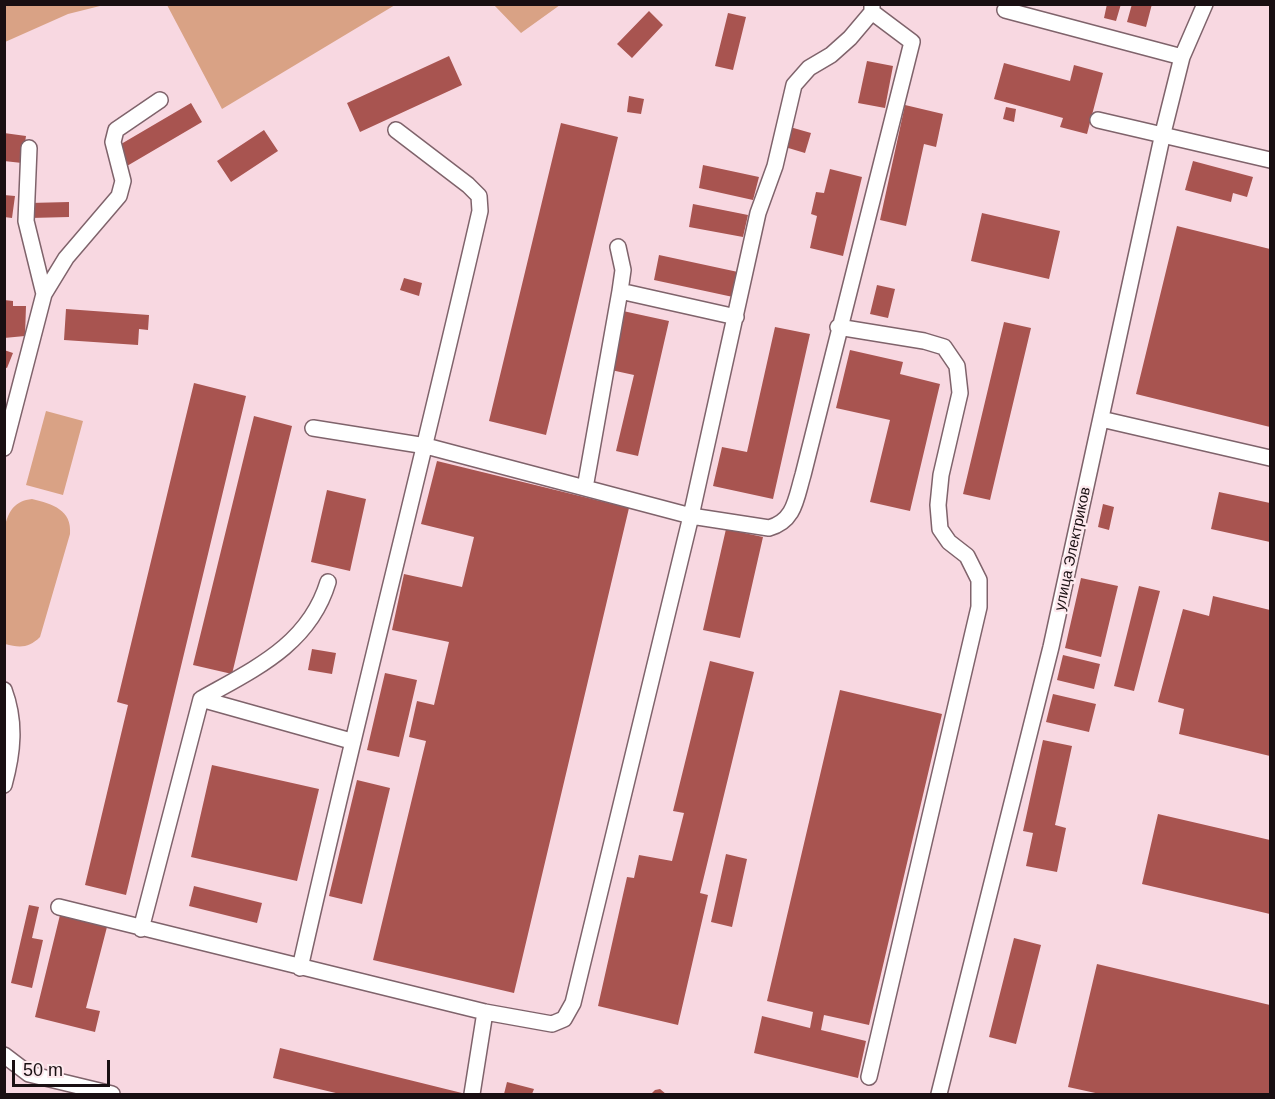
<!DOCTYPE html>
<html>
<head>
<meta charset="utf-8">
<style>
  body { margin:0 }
  #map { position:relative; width:1275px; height:1099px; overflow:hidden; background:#f8d8e1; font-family:Helvetica,sans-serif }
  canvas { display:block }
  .frame { position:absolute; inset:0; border:6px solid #190f12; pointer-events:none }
  .scale { position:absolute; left:12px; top:1060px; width:98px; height:27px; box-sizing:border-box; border:3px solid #190f12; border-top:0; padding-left:8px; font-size:18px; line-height:21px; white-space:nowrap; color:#190f12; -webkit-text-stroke:4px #fde9ee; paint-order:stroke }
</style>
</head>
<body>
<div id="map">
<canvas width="1275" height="1099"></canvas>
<div class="frame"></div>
<div class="scale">50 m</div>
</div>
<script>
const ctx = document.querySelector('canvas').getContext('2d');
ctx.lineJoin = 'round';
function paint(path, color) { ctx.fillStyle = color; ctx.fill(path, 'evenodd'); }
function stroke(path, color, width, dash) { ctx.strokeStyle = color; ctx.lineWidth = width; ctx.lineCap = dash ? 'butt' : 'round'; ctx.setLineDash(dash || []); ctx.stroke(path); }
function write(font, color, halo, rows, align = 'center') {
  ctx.font = font + ' Helvetica,sans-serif'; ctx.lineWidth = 5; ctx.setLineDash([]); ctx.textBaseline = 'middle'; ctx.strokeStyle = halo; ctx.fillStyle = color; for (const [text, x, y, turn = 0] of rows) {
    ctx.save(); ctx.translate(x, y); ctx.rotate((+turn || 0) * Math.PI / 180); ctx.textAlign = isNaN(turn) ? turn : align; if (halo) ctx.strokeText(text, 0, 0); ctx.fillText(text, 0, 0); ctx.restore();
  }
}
const green = new Path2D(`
  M5,4h99v1l-36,9 -63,28z
  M167,5h228l-173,104z
  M494,5h66l-39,28z
  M46,411l37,10 -20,74 -37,-10z
  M32,499c21,5 40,11 38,35l-30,103c-11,11 -20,11 -35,7v-118c4,-16 10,-25 27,-27z`);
const building = new Path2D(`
  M1107,4h14l-5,17 -12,-3z
  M1132,4h20l-6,23 -19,-5z
  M649,11l14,14 -31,33 -15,-14z
  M728,13l18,4 -13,53 -18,-4z
  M449,56l13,29 -102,47 -13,-29z
  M867,61l26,5 -8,42 -27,-5z
  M1004,63l66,18 4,-16 29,8 -16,61 -27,-7 3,-9 -69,-19z
  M629,96l15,3 -3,15 -14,-2z
  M191,103l11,19 -75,44 -11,-19z
  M905,105l38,9 -7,33 -12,-3 -18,82 -26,-6z
  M1006,107l10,2 -2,13 -11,-3z
  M561,123l57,14 -72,298 -57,-14z
  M790,127l21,6 -6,20 -20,-6z
  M264,130l14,21 -47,31 -14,-21z
  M4,133l22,3 -4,27 -18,-2z
  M1193,161l60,16 -6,20 -14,-4 -2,9 -46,-12z
  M703,165l56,12 -6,23 -54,-12z
  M830,169l32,8 -19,79 -33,-8 7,-32 -6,-2 5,-22 8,1z
  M4,195l11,1 -3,22 -8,-1z
  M69,202v15l-39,1 -1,-15z
  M693,204l55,11 -5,22 -54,-10z
  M982,213l78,18 -11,48 -78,-18z
  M1177,226l93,23v178l-134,-33z
  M659,255l79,17 -5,25 -79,-17z
  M404,278l18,5 -3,13 -19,-6z
  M877,285l18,4 -7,29 -18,-4z
  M4,300l9,1v5h13l-1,30 -21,2z
  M66,309l83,6 -1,15 -9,-1 -1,16 -74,-5z
  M623,311l46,10 -31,135 -22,-5 18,-76 -23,-5z
  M1004,322l27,6 -41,172 -27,-6z
  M775,327l35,7 -37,165 -60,-13 9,-39 25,5z
  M4,350l9,3 -6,15 -3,-1z
  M850,350l53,12 -3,12 40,10 -30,127 -40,-9 20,-82 -54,-12z
  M194,383l52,13 -120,499 -41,-10 43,-180 -11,-3z
  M254,416l38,10 -60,248 -39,-9z
  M437,461l192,47 -115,485 -141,-33 53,-219 -17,-4 8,-36 17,4 15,-63 -57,-12 12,-56 58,13 12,-50 -53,-13z
  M327,490l39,9 -16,72 -39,-9z
  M1219,492l51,11v39l-59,-13z
  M1103,504l11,3 -5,23 -11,-3z
  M726,529l37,8 -23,101 -37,-8z
  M1081,578l37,8 -17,71 -36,-9z
  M1139,586l21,5 -26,100 -20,-5z
  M1213,596l57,14v146l-91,-22 5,-25 -26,-7 25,-93 26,7z
  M312,649l24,4 -4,21 -24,-4z
  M1063,655l37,9 -6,25 -37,-9z
  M710,661l44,11 -54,221 8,2 -30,130 -80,-19 29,-129 7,1 5,-23 33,6 12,-48 -11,-2z
  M385,673l32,7 -18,77 -32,-7z
  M840,690l102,24 -73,311 -45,-10 -3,15 45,11 -8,37 -104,-25 8,-37 48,12 3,-16 -46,-11z
  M1053,694l43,10 -7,28 -43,-10z
  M1043,740l29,6 -17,79 11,3 -9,44 -31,-6 7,-33 -10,-2z
  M212,765l107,24 -22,92 -106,-24z
  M357,780l33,8 -28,116 -33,-8z
  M1158,814l112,26v74l-128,-30z
  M726,854l21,5 -15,68 -21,-5z
  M194,886l68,17 -5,20 -68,-17z
  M29,905l10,2 -7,31 11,2 -11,48 -21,-5z
  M60,915l47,12 -21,81 14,3 -5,21 -60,-15z
  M1014,938l27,7 -25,99 -27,-7z
  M1097,964l173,41v89h-170l-32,-7z
  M280,1048l186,46h-126l-67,-16z
  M507,1082l27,7 -2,5h-28z
  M660,1089l6,5h-15l4,-4z`);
const minor = new Path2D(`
  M1005,10l177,47
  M1098,120l172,40
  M29,148l-3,73 18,73
  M620,291l116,26
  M838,327l86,14 20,6 13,19 3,27 -19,82 -3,30 2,24 9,13 18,14 12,24v27l-110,470
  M1101,419l169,39
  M313,428l113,18 265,70 78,12c26,-7 27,-30 34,-53l109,-433 -40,-30v-8
  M4,448l40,-154 22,-36 53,-62 4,-15 -10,-39 3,-12 44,-30
  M585,488l35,-197 3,-21 -5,-23
  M4,690c12,32 9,62 0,95
  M201,699l150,42
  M59,907l426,105 67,12 12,-5 9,-16 118,-487 67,-303 17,-47 19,-81 15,-17 22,-13 19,-17 22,-26
  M141,929l60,-230c53,-30 108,-54 127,-117
  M300,968c57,-253 122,-504 180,-757l-1,-15 -11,-11 -72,-55
  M4,1055l25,19 83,20
  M472,1094l13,-82
  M939,1094l112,-447 112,-514 19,-76 23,-53`);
const streetNames = [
  ["улица Электриков",1073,549,-78]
];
paint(green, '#d9a285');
paint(building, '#a85450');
stroke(minor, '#7f636b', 18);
stroke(minor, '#fff', 15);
write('15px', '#190f12', '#fde9ee', streetNames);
</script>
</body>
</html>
